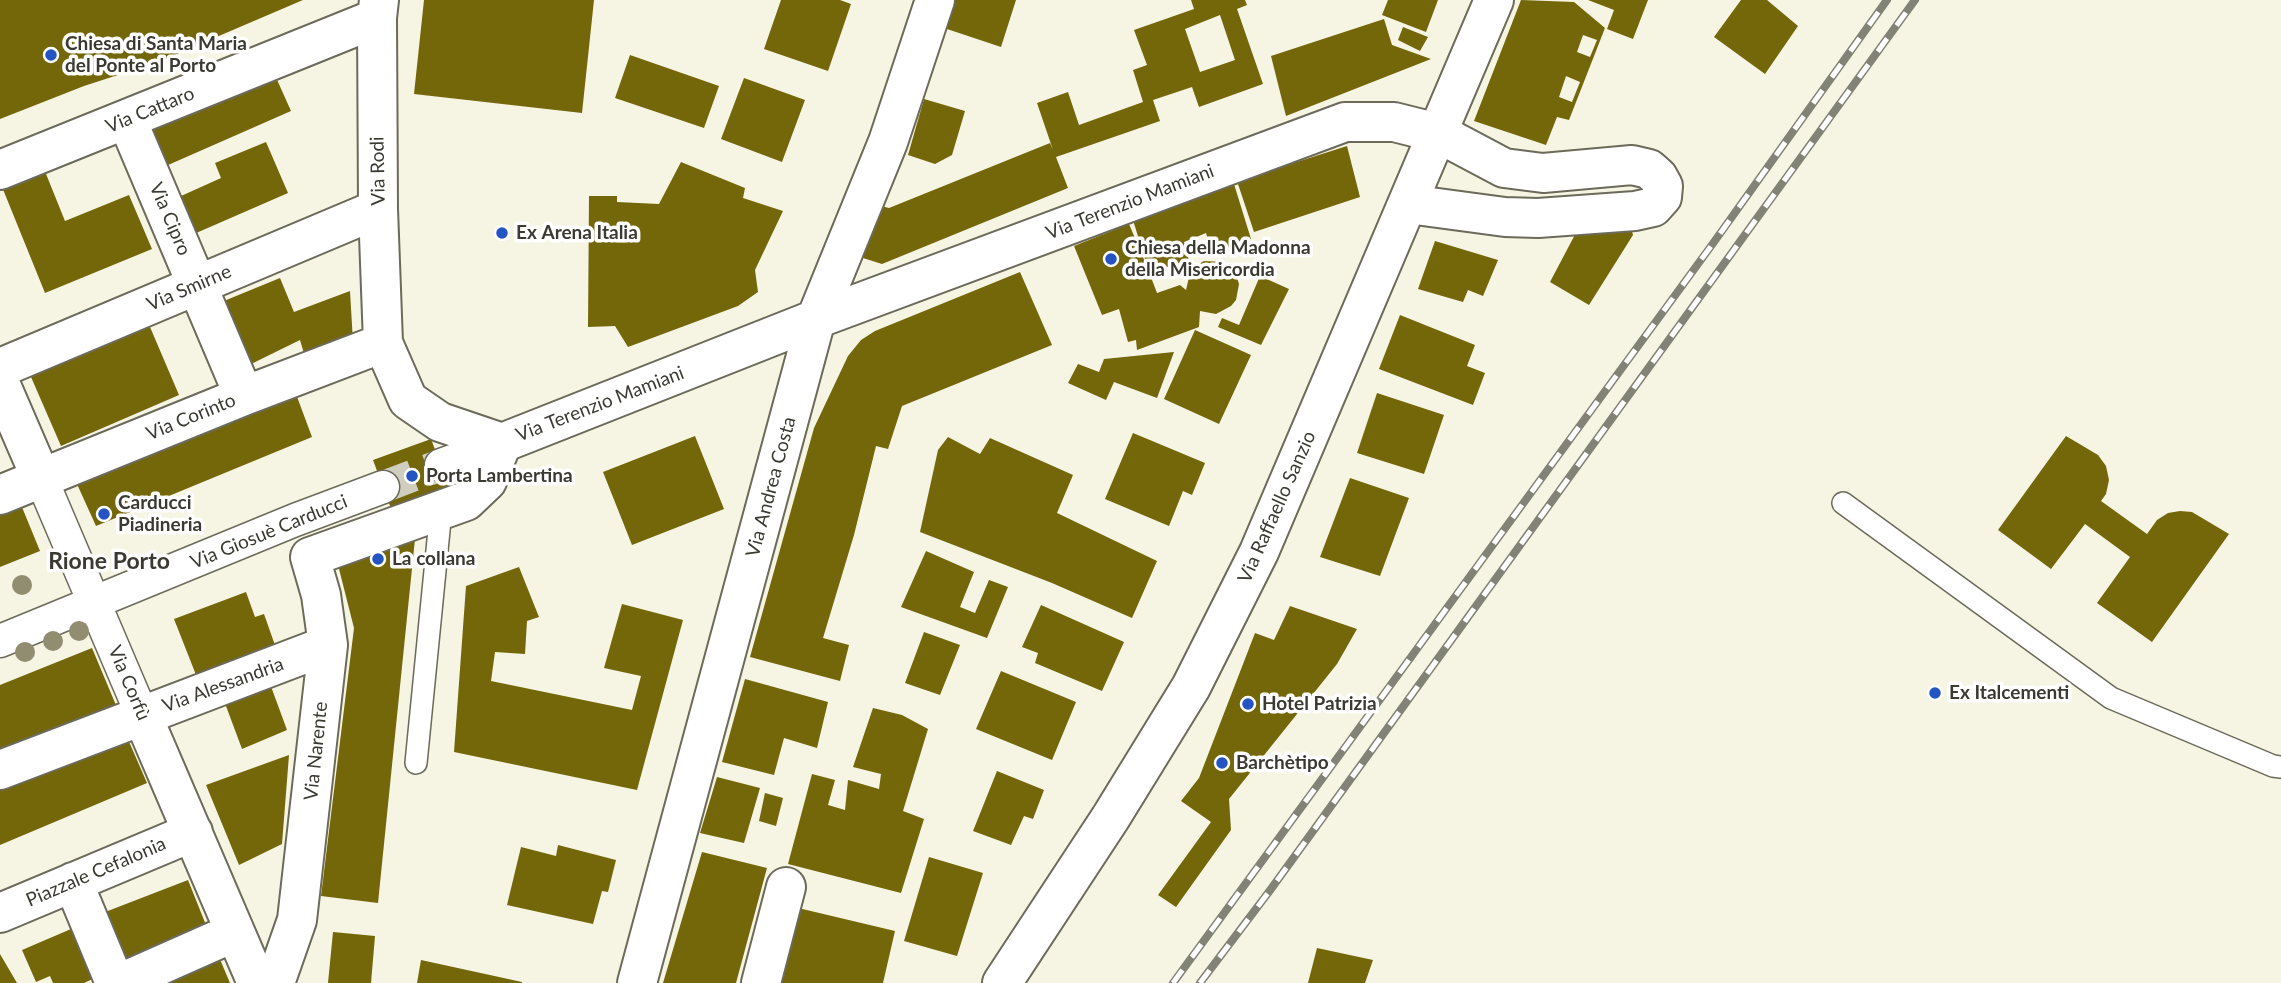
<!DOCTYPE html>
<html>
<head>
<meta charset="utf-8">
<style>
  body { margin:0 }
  canvas { display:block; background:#f6f4e2 }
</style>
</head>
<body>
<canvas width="2281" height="983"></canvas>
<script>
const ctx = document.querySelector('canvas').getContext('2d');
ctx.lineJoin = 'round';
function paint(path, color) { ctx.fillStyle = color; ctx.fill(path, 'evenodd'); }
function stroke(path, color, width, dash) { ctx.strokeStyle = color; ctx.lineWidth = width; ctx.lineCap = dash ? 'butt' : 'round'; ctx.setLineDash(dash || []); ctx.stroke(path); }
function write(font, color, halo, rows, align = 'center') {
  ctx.font = font + ' Lato,sans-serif'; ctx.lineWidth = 7; ctx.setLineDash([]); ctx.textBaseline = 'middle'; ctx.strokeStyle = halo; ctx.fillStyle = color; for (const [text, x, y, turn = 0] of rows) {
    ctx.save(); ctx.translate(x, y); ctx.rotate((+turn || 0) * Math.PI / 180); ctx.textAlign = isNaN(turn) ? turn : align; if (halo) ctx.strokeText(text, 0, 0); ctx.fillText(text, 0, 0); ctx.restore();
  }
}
const building = new Path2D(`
  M0,0h303l-145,62 -74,24 -84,33z
  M424,0h170l-12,113 -168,-19z
  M781,0h59l11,4 -23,67 -64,-22z
  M943,0h73l-15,47 -66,-22z
  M1191,0h54l2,5 -10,4 26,75 -64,23 -7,-20 -39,13 7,21 -104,36 12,31 -186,76 -19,-6 18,-52 8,2 161,-65 3,7 -16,-47 31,-11 11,33 64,-23 -10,-32 14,-5 -13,-35 60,-21zM1220,15l15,45 -35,12 -15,-43z
  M1388,0h50l-12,32 -44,-17z
  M1521,0l53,2 31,26 -36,92 -12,-3 -11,28 -72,-24zM1583,35l14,5 -7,17 -13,-5zM1566,76l14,6 -8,20 -13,-5z
  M1588,0h60l-15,39 -26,-10 7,-19z
  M1741,0h26l31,26 -33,48 -51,-37z
  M1384,19l8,26 39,14 -145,57 -15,-60z
  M1403,27l25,10 -8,14 -22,-11z
  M630,55l89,31 -15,42 -89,-30z
  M274,73l17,38 -132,58 -20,-46z
  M744,78l61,22 -23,62 -61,-23z
  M924,99l41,12 -13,44 -17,9 -27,-9z
  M266,142l22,51 -101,44 -17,-36 51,-23 -6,-15z
  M1347,146l13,51 -106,35 -17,-51z
  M681,162l64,26 -2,10 40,13 -28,59 3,22 -20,14 -110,41 -13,-21 -27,1 1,-131h28v6l42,2z
  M42,164l23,57 64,-26 23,54 -107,44 -45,-111z
  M1234,184l17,55 -39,14 -6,-20 -22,9 5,19 -40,11 8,21 23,-8 6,5 4,-17 6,-7 8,-5 19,1 13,13 3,9 -3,16 -5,6 -15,8 -16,-3 -1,16 -62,23 -1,-10 -8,2 -9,-33 -17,6 -28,-69 55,-22 19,45 -15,-49z
  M1630,224l3,11 -44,70 -39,-23 29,-55z
  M1435,241l63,19 -15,36 -15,-6 -5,12 -45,-13z
  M1020,272l32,73 -150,61 -14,43 -12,-3 -22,89 -31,103 26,7 -9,36 -90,-24 64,-229 34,-72 13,-16 14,-9z
  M1260,276l29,13 -28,56 -43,-18 4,-9 17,7z
  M280,278l14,34 56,-21 3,51 -47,18 -6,-20 -55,27 -26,-64z
  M1400,315l75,30 -8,21 18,7 -12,32 -94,-36z
  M150,327l29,68 -118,51 -30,-69z
  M1195,330l56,25 -32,69 -55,-25z
  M1174,352l-17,46 -43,-16 -8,18 -38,-17 10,-19 21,8 5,-13z
  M293,386l19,51 -216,89 -24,-53z
  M1377,393l67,22 -20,59 -67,-21z
  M1133,433l72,30 -13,32 -9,-4 -14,35 -64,-27z
  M695,436l29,73 -92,36 -29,-73z
  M2066,436l32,19 8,11 3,14 -3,14 -5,7 46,33 10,-14 11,-7 12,-2 12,1 37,22 -77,108 -55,-39 33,-46 -45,-33 -34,45 -53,-39z
  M948,437l32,17 10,-16 83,37 -16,38 100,48 -25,57 -80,-35 -132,-51 18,-82z
  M431,439l20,53 -58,22 -20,-54z
  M1350,478l59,20 -29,78 -60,-19z
  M17,495l23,56 -40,16v-65z
  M416,529l-38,374 -57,-7 33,-268 -18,-71z
  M926,551l48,21 -14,35 15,6 14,-33 19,7 -21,51 -86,-31z
  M519,567l20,50 -12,4 -2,33 -30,-2 -4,29 141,29 9,-34 -37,-8 18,-64 61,16 -46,170 -183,-38 12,-166z
  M246,592l9,25 9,-3 13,37 -79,29 -24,-61z
  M1041,605l83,37 -22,49 -67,-28 3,-10 -16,-6z
  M1290,606l67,23 -20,35 -108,135 2,31 -55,77 -18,-12 53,-73 -30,-21 18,-23 56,-145 19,7z
  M924,632l36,13 -20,50 -35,-12z
  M92,648l26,62 -118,47v-72z
  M1001,671l75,31 -24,58 -76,-31z
  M745,679l83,23 -11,46 -33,-10 -10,37 -52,-13z
  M269,681l18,49 -45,19 -19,-51z
  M873,708l29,7 26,14 -25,82 21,8 -23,74 -113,-29 24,-90 23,6 -7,25 17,5 3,-30 31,9 2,-15 -28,-7z
  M127,737l20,46 -147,62v-59z
  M289,755l-7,89 -43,21 -33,-80z
  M997,771l47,19 -11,29 -9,-3 -13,29 -38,-14z
  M717,777l43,11 -16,55 -44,-10z
  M765,793l18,5 -7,28 -17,-5z
  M558,845l58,15 -8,32 -6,-1 -9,33 -86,-19 14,-58 35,9z
  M702,852l65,16 -31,115h-73z
  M929,857l54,16 -26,83 -53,-15z
  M188,880l20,50 -88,38 -20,-54z
  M794,907l101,24 -12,52h-109z
  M78,926l21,50 -15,7h-31l-3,-7 -14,6 -14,-32z
  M333,932l42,4 -4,47h-43z
  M1317,948l56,12 -8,23h-57z
  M0,954l17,29h-17z
  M219,957l11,26h-75z
  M421,960l101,22v1h-105z`);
const pedestrianTunnel = new Path2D(`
  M383,487l58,-22`);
const service = new Path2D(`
  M1843,503l268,195 162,68 8,1
  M416,763l25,-253`);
const pedestrian = new Path2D(`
  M441,465l61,-22
  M41,478l101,237
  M0,641l295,-121 88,-33`);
const minor = new Path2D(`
  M379,0l-2,18 1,191 5,134 25,57 32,22 62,21 314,-124 529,-197h49l44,11 66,35 39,5 89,-8 17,4 9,8 5,9 -1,11 -9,10 -18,4 -97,7 -33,-1 -97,-13
  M127,120l117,276
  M0,170l377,-152
  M0,368l378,-159
  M0,383l41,95
  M0,495l244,-99 139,-53
  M142,715l115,268
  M0,770l328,-125
  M73,882l42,101
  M0,913l193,-81
  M120,983l115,-51
  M275,983l22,-63 31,-275 -7,-50 -11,-38 156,-56 21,-20 15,-38
  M637,983l179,-664 72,-177 47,-142
  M761,983l25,-96`);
const secondary = new Path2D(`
  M1002,983l109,-166 80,-130 68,-135 235,-552`);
const rail = new Path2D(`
  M1173,983l541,-741 173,-242
  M1200,983l71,-94 644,-889`);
const trees = [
  [22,585],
  [79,631],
  [53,641],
  [25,652]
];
const markers = [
  [51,55,7,"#2454c2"],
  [502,233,7,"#2454c2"],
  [1111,259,7,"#2454c2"],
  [412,476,7,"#2454c2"],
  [104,514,7,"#2454c2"],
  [378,559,7,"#2454c2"],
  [1935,693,7,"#2454c2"],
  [1248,704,7,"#2454c2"],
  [1222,763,7,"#2454c2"]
];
const poiNames = [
  ["Chiesa di Santa Maria",65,44],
  ["del Ponte al Porto",65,66],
  ["Ex Arena Italia",516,233],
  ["Chiesa della Madonna",1125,248],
  ["della Misericordia",1125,270],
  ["Porta Lambertina",426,476],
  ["Carducci",118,503],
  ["Piadineria",118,525],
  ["La collana",392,559],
  ["Ex Italcementi",1949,693],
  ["Hotel Patrizia",1262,704],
  ["Barchètipo",1236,763]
];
const streetNames = [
  ["Via Cattaro",150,110,-22],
  ["Via Rodi",378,171,-91],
  ["Via Terenzio Mamiani",1130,202,-21],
  ["Via Cipro",170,219,67],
  ["Via Smirne",189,288,-23],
  ["Via Terenzio Mamiani",600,404,-21],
  ["Via Corinto",191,417,-22],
  ["Via Andrea Costa",771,487,-75],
  ["Via Raffaello Sanzio",1277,507,-66],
  ["Via Giosuè Carducci",269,532,-22],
  ["Via Corfù",129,683,67],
  ["Via Alessandria",223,685,-20],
  ["Via Narente",316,751,-84],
  ["Piazzale Cefalonia",96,872,-23]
];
const quarterNames = [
  ["Rione Porto",109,562]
];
paint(building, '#746709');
stroke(pedestrianTunnel, '#d0cfbf', 32, [32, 16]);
stroke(service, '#6c6a5a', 24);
stroke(pedestrian, '#6c6a5a', 35);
stroke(minor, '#6c6a5a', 42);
stroke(secondary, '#6c6a5a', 42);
stroke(service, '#fff', 21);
stroke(pedestrian, '#fff', 32);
stroke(minor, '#fff', 38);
stroke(secondary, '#fff', 38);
stroke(rail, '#838276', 8);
stroke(rail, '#fff', 5, [16]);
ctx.fillStyle = '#918d71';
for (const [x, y] of trees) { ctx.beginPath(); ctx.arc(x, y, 10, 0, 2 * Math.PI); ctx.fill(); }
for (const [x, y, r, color] of markers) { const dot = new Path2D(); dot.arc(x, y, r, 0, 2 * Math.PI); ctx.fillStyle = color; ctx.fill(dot); stroke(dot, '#fff', 2.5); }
write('bold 19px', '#3a3932', '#fff', poiNames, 'left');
write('19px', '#3a3932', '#fff', streetNames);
write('bold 23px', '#3a3932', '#fff', quarterNames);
</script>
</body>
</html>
